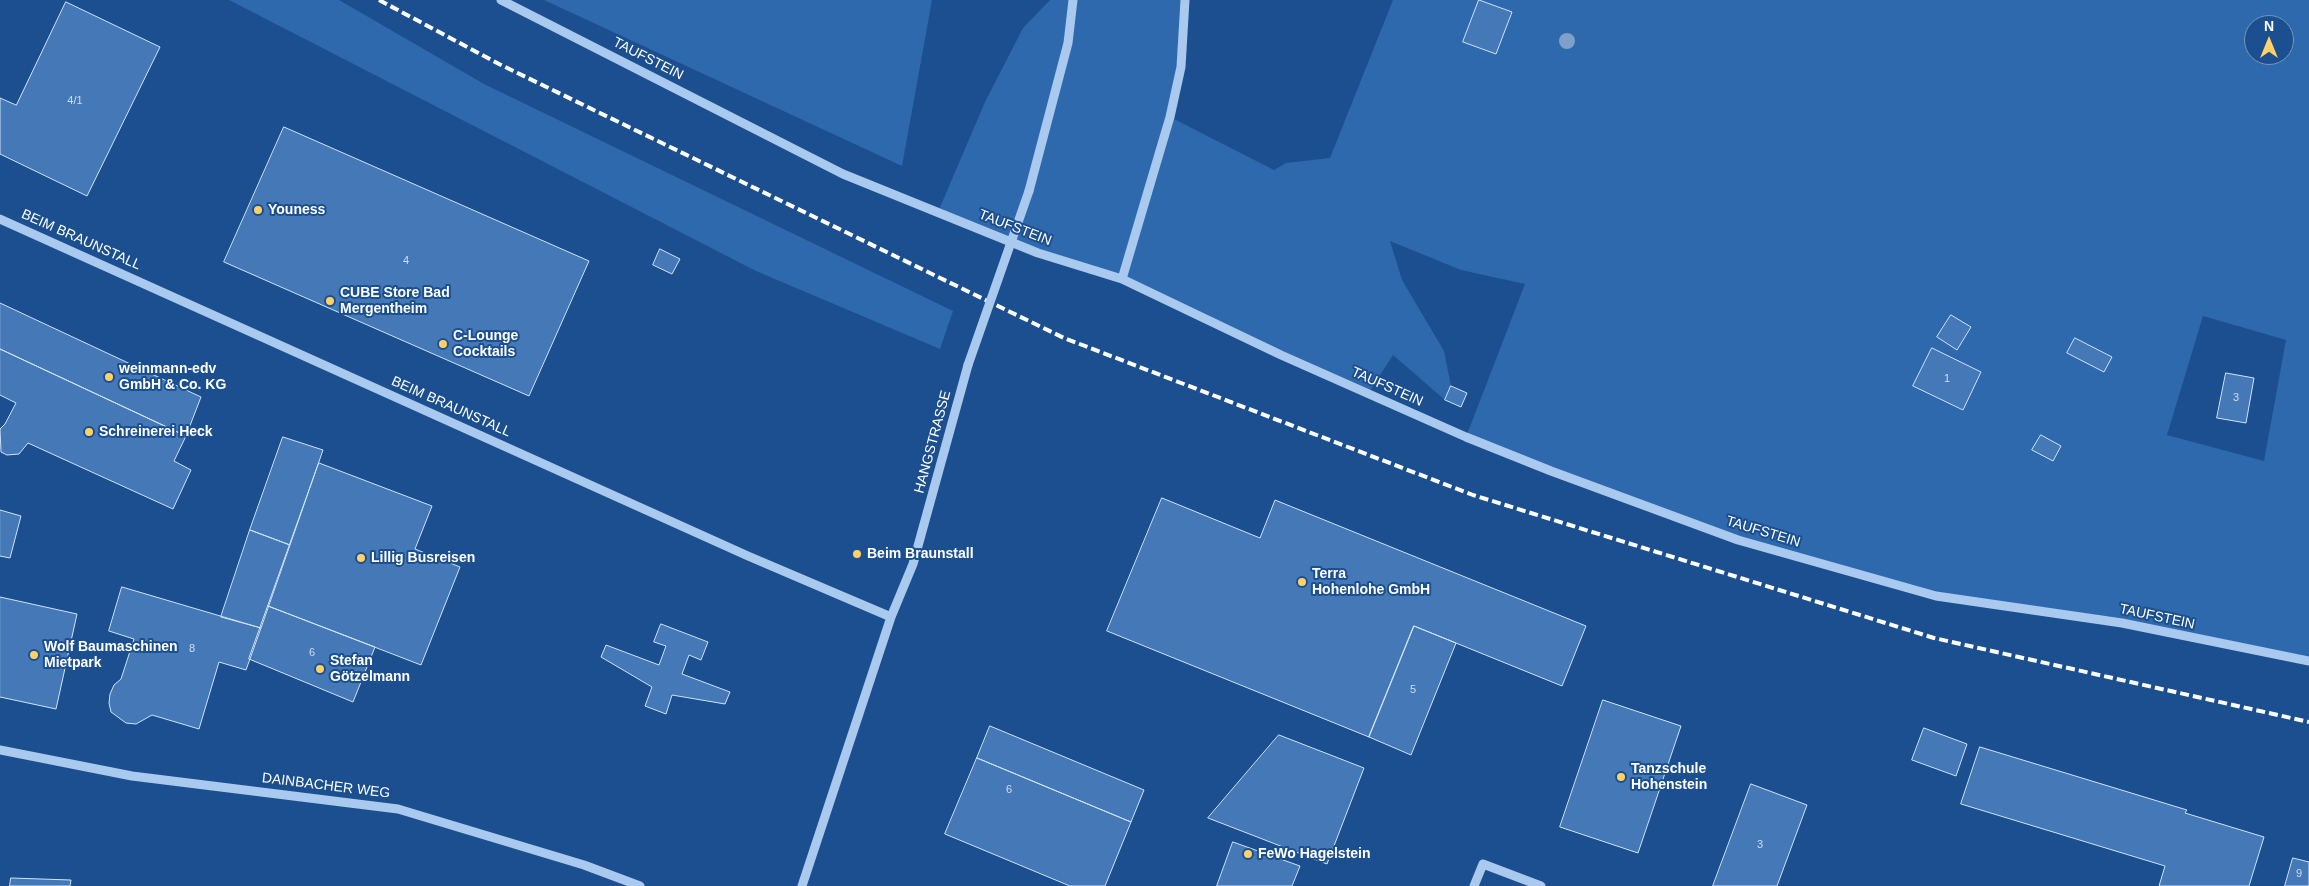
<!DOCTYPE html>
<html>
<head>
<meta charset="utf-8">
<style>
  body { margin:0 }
  #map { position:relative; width:2309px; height:886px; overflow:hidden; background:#1b4f8f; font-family:Arial,sans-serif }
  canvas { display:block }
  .north { position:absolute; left:2244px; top:15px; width:50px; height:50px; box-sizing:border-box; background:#1b4f8f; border:1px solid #7695bc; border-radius:50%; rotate:0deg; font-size:14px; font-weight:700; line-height:20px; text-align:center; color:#fff }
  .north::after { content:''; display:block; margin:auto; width:18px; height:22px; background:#ffd166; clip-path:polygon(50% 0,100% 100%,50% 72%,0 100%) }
</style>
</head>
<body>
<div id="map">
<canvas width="2309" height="886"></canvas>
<div class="north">N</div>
</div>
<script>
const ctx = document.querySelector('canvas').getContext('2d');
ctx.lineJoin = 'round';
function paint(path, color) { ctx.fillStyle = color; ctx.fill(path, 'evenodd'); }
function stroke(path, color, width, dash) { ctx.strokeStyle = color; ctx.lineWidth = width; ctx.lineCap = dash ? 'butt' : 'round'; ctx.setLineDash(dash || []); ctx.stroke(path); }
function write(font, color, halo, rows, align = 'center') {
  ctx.font = font + ' Arial,sans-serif'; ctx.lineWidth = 4; ctx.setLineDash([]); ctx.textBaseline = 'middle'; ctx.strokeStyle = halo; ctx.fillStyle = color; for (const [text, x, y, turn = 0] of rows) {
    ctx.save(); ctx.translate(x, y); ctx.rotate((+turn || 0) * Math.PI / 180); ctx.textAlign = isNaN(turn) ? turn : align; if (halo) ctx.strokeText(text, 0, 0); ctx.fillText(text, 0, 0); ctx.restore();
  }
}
const green = new Path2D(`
  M229,0h110l145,84 469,227 -13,38 -184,-78z
  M544,0h388l-30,166z
  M1050,0h135l-4,67 -11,50 104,53 12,-7 44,-5 63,-158h916v661l-113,-22 -260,-43 -198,-56 -272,-103 59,-153 -64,-14 -71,-29 12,39 42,71 7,35 -6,14 -52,-45 -25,39 -246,-115 -184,-67 47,-110 38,-74zM2254,25h30v30h-30zM2203,316l83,24 -22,121 -97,-26z`);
const building = new Path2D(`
  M1479,0l33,12 -16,42 -33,-12z
  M66,2l94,45 -73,149 -87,-42v-56l16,7z
  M284,127l305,134 -60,135 -305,-134z
  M660,249l20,10 -8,15 -19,-9z
  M0,303l201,94 -15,39 -186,-87z
  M1951,315l20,12 -14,23 -20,-13z
  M2075,338l37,19 -8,15 -37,-19z
  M1932,348l49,24 -18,38 -50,-24z
  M0,349l186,87 -12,25 17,9 -18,39 -145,-66 -9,11 -12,1 -6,-3 -1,-23 5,-5 11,-21 -16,-8z
  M2226,373l28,5 -8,45 -29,-5z
  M1451,386l16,7 -6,14 -16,-7z
  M2041,435l20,11 -8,15 -21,-11z
  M283,437l40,13 -33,95 -40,-15z
  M319,463l113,43 -17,43 45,18 -39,98 -153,-59z
  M1162,498l98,40 15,-38 311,126 -24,60 -148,-60 -45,111 -262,-106z
  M0,510l21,6 -11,42 -10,-2z
  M250,530l40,15 -29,83 -40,-11z
  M122,587l139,41 -15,42 -27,-8 -20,67 -47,-14 -16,9 -10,-1 -15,-11 -2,-9 1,-9 4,-9 7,-6 13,-40 -25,-8z
  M0,597l77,17 -21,95 -56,-12z
  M268,606l107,41 -22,55 -104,-43z
  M661,624l47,18 -7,18 -12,-5 -7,19 48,18 -5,12 -53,-9 -6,19 -21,-8 7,-19 -51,-30 5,-12 53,20 7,-19 -12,-4z
  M1414,626l42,17 -45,112 -42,-18z
  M1603,700l78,26 -43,127 -78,-26z
  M990,726l154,64 -13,32 -154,-64z
  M1924,728l43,16 -11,32 -44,-16z
  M1279,735l85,33 -37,96 -119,-46z
  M1980,747l207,63 -2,3 79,24 -15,49h-90l6,-20 -204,-62z
  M977,758l154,64 -26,64h-35l-125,-52z
  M1751,784l56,21 -30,81h-64z
  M1233,842l67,24 -8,20h-75z
  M2293,858l16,4v24h-24z
  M11,878l60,2 -1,6h-60z`);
const minor = new Path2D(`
  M501,0l342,174 195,79 84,26 159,76 185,82 85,34 187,69 198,56 186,27 187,38
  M1029,191l39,-148 5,-43
  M0,219l748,337 143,61
  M1122,279l48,-162 11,-50 4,-67
  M0,750l132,26 266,33 186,56 56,21
  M802,886l89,-269 22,-53 55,-199
  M1474,886l9,-22 58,22`);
const rail = new Path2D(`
  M379,0l120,64 565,274 409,157 461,143 375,84`);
const minorBridge = new Path2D(`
  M968,365l61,-174`);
const trees = [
  [1567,41]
];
const markers = [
  [258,210,5,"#ffd166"],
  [330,301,5,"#ffd166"],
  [443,344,5,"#ffd166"],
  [109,377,5,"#ffd166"],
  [89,432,5,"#ffd166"],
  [857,554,5,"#ffd166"],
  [361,558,5,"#ffd166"],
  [1302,582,5,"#ffd166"],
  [34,655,5,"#ffd166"],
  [320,669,5,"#ffd166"],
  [1621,777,5,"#ffd166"],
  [1248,854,5,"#ffd166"]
];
const numberNames = [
  ["4/1",75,101],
  ["4",406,261],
  ["1",1947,379],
  ["3",2236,398],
  ["8",192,649],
  ["6",312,653],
  ["5",1413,690],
  ["6",1009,790],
  ["3",1760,845],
  ["9",2299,874]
];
const streetNames = [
  ["TAUFSTEIN",648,59,27],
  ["TAUFSTEIN",1015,228,21],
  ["BEIM BRAUNSTALL",81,240,24],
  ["TAUFSTEIN",1387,387,24],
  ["BEIM BRAUNSTALL",451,407,24],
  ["HANGSTRASSE",933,442,-75],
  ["TAUFSTEIN",1763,532,17],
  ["TAUFSTEIN",2157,617,12],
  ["DAINBACHER WEG",326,786,7]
];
const poiNames = [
  ["Youness",268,210],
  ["CUBE Store Bad",340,293],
  ["Mergentheim",340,309],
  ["C-Lounge",453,336],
  ["Cocktails",453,352],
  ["weinmann-edv",119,369],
  ["GmbH & Co. KG",119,385],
  ["Schreinerei Heck",99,432],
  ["Beim Braunstall",867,554],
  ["Lillig Busreisen",371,558],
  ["Terra",1312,574],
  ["Hohenlohe GmbH",1312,590],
  ["Wolf Baumaschinen",44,647],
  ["Mietpark",44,663],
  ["Stefan",330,661],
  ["Götzelmann",330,677],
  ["Tanzschule",1631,769],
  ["Hohenstein",1631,785],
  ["FeWo Hagelstein",1258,854]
];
paint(green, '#2e69ad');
paint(building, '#4478b7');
stroke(building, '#cfe3fa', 1);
stroke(minor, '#a9c9ee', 9);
stroke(rail, '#fff', 4, [9, 4]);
stroke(minorBridge, '#a9c9ee', 9);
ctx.fillStyle = '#7ea0ca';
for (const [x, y] of trees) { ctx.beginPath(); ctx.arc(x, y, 8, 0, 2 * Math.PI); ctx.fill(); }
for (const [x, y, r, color] of markers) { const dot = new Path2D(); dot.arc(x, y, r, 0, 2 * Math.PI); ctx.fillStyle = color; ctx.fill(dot); stroke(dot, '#1b4f8f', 2); }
write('11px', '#d0dded', null, numberNames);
write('14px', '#fff', '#1b4f8f', streetNames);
write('bold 14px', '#fff', '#1b4f8f', poiNames, 'left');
</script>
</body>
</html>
